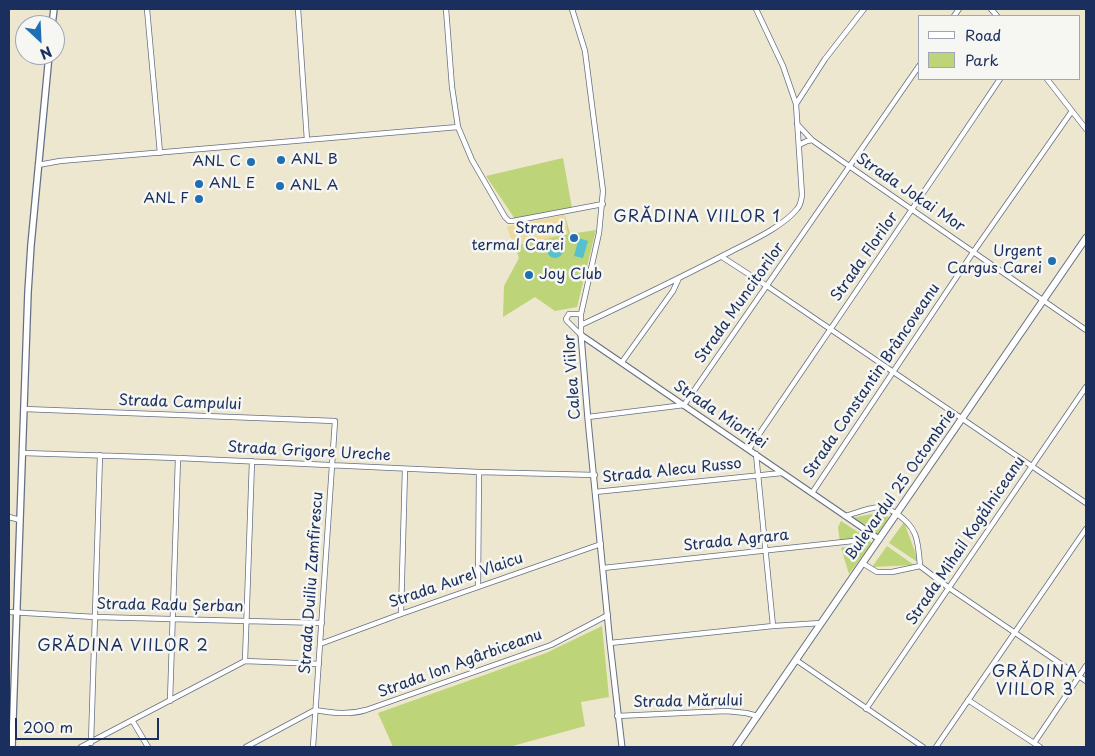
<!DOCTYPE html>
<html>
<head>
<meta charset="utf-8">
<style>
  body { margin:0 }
  #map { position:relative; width:1095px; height:756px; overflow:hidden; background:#eee7cf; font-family:"Playpen Sans",sans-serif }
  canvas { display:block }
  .frame { position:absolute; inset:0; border:10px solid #1b2f5e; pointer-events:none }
  .legend { position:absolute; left:918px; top:15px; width:162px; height:65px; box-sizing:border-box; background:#f6f6f2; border:1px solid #9ea6b7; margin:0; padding:6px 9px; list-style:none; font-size:15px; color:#1b2f5e }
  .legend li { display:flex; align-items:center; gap:10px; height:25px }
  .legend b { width:25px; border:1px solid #9ea6b7 }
  .north { position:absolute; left:15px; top:15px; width:50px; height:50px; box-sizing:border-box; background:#f6f6f2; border:1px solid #9ea6b7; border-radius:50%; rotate:155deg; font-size:14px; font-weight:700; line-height:20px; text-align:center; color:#1b2f5e }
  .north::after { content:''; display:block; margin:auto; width:18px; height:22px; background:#1f6fb2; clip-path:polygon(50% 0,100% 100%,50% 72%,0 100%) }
  .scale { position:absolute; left:15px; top:718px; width:144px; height:22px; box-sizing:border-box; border:2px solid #1b2f5e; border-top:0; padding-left:6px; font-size:15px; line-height:18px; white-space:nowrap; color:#1b2f5e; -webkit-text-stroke:4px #f6f6f2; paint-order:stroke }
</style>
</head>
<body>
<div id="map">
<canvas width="1095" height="756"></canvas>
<div class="frame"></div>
<ul class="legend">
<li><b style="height:6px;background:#fff"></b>Road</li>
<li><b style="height:14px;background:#bdd478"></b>Park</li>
</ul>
<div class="north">N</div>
<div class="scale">200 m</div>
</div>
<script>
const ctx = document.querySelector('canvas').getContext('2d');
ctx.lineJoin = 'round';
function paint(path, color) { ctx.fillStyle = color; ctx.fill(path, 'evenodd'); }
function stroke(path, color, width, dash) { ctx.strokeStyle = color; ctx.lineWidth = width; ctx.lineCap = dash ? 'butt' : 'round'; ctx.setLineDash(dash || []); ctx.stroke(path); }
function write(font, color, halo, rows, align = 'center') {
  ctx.font = font + ' "Playpen Sans",sans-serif'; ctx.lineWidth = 5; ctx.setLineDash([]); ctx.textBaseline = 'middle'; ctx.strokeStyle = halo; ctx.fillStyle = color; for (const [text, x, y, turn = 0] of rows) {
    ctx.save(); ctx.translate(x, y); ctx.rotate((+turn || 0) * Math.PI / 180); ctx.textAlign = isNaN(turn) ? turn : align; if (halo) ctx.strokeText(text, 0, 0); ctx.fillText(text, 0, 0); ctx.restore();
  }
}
const green = new Path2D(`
  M563,158l9,50 -57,11 -29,-43z
  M565,215l5,19 26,-4 -19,77 -22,4 -20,-14 -32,20 1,-31 15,-28 -12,-31z
  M881,512l8,5 -12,19 -25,-18z
  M841,521l23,15 -24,7 -2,-16z
  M904,522l15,41 -30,-20z
  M869,540l3,3 -23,31 -8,-26z
  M887,546l27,19 -42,2z
  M602,626l7,71 -28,5 4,24 -76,21h-116l-15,-34 168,-60z`);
const sand = new Path2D(`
  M565,215l3,19 -54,12 -7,-19z`);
const water = new Path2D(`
  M579,238l9,3 -5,17 -9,-2z
  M547 250a8 8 0 1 1 16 0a8 8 0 1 1-16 0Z`);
const minor = new Path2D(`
  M147,9l13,144
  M298,9l9,131
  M446,9l6,78 6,40 14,33 33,57 4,4h4l90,-17
  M572,9l13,42 18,140 -4,42 -18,81v21
  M756,9l27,57 13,38
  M991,9l6,7
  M954,16l5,-7
  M1047,79l39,50
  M797,124l15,16 37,26 237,164
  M799,145l8,-4 5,-1
  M38,165l22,-4 398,-34
  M722,257l45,29 319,217
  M581,325c49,-23 97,-46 145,-71 21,-11 57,-27 71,-45 4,-4 4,-9 5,-14l-6,-91 29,-45 39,-50
  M581,335l-14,-14 -1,-2 3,-5h12
  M622,362l51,-71 6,-13
  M24,409l311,12 -22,326
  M588,417l96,-12 235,-339
  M749,449c83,-123 168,-246 251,-370
  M23,453l155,5 301,14 116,3
  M756,454l17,172
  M595,492l187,-19
  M812,493l162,-242 98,-140
  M845,516c11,-3 23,-8 34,-9 6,-1 10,3 15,5 24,15 24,28 26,54
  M9,517l11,3
  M862,563l15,9h15l28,-6
  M920,566l29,22 137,93
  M603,568l250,-27 19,-6
  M478,586l1,-114
  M9,612l86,5 227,6
  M401,614l4,-145
  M610,643l163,-17 48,-3
  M320,644l81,-30 200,-70
  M796,660l127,87
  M245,661l7,-200
  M968,700l72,47
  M170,701l8,-243
  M866,709l220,-322
  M315,710c18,3 34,5 51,0l185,-65 57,-30
  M617,716l109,-5 20,2 12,3
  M132,720l16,27
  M91,743l9,-288
  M1034,743l52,-77
  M81,747l164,-86 74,3
  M246,747l69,-37
  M936,747l150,-218`);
const tertiary = new Path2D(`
  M581,335l7,85 22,223 12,104
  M581,335l298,204`);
const secondary = new Path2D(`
  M52,25l2,-16
  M12,747l16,-455 3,-47 18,-190`);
const primary = new Path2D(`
  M736,747l350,-509`);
const markers = [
  [281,160,5,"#1f6fb2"],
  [251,162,5,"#1f6fb2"],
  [199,184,5,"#1f6fb2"],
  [280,186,5,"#1f6fb2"],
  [199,199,5,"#1f6fb2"],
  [574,238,5,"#1f6fb2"],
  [1052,261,5,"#1f6fb2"],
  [529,275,5,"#1f6fb2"]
];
const poiNames = [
  ["ANL B",291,160],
  ["ANL C",241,162,"right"],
  ["ANL E",209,184],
  ["ANL A",290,186],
  ["ANL F",189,199,"right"],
  ["Strand",564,229,"right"],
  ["termal Carei",564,246,"right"],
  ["Urgent",1042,252,"right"],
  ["Cargus Carei",1042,269,"right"],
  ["Joy Club",539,275]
];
const streetNames = [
  ["Strada Jokai Mor",910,193,34],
  ["Strada Florilor",865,257,-55],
  ["Strada Muncitorilor",740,303,-55],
  ["Calea Viilor",573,377,-94],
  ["Strada Constantin Brâncoveanu",872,381,-56],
  ["Strada Campului",180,403,2],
  ["Strada Mioriței",720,415,34],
  ["Strada Grigore Ureche",309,452,3],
  ["Strada Alecu Russo",672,471,-6],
  ["Bulevardul 25 Octombrie",901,485,-55],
  ["Strada Agrara",736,541,-6],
  ["Strada Mihail Kogălniceanu",966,541,-56],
  ["Strada Aurel Vlaicu",456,581,-19],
  ["Strada Duiliu Zamfirescu",312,583,-86],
  ["Strada Radu Șerban",170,606,1],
  ["Strada Ion Agârbiceanu",460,664,-20],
  ["Strada Mărului",688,702,-1]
];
const neighbourhoodNames = [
  ["GRĂDINA VIILOR 1",697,218],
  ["GRĂDINA VIILOR 2",123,647],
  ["GRĂDINA",1035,673],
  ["VIILOR 3",1035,691]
];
paint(green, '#bdd478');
paint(sand, '#eeda9e');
paint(water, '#54c0d0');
stroke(minor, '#656f86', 6);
stroke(tertiary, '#656f86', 7);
stroke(secondary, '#656f86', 8);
stroke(primary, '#656f86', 8);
stroke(minor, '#fff', 4.5);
stroke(tertiary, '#fff', 5);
stroke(secondary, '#fff', 5.5);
stroke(primary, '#fff', 6);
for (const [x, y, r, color] of markers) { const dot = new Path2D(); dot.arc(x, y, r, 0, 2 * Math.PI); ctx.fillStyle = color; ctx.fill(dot); stroke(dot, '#f6f6f2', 2); }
write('15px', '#1b2f5e', '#f6f6f2', poiNames, 'left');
write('15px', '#1b2f5e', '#f6f6f2', streetNames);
ctx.letterSpacing = '1px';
write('16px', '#1b2f5e', '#f6f6f2', neighbourhoodNames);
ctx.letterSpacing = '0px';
</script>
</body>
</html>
